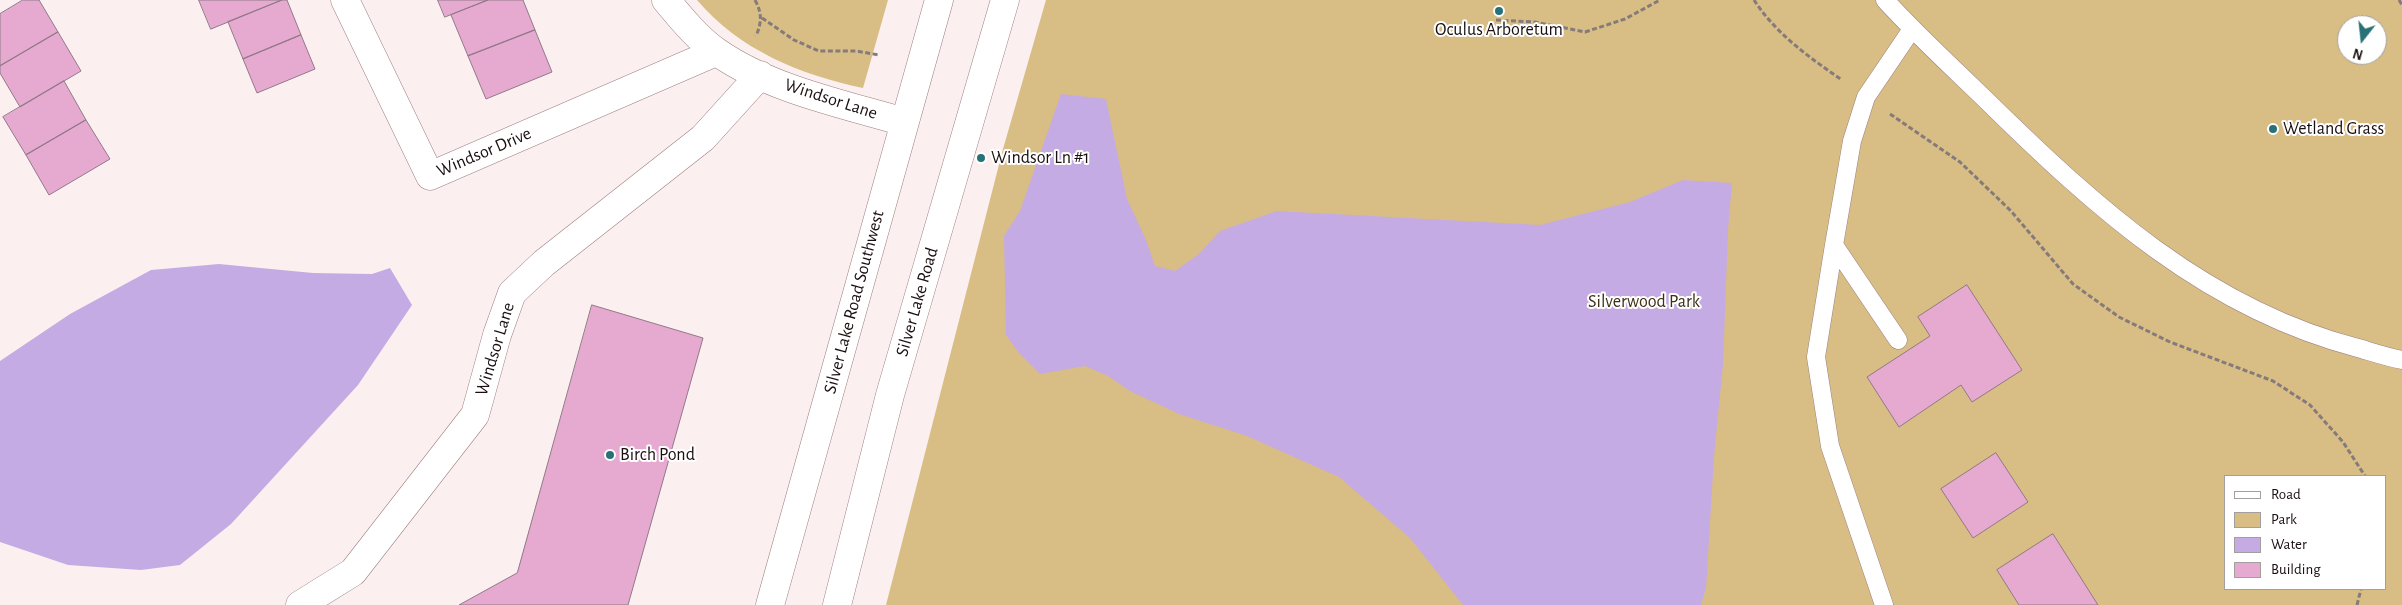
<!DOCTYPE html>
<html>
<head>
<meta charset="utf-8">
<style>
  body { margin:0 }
  #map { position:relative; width:2402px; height:605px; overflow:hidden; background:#fcefef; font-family:"Alegreya Sans",sans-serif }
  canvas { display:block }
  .legend { position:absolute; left:2224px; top:475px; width:162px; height:115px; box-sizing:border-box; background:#fff; border:1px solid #a39f9f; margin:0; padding:6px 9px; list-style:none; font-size:15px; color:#1a0f10 }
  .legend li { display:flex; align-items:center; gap:10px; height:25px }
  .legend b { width:25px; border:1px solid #a39f9f }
  .north { position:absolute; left:2337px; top:15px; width:50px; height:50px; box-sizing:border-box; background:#fff; border:1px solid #a39f9f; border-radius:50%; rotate:196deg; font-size:14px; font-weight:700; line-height:20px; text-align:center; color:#1a0f10 }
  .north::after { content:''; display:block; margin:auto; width:18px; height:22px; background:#287277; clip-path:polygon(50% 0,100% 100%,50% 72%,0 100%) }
</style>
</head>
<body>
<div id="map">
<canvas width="2402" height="605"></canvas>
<ul class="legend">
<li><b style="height:6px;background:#fff"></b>Road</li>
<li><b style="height:14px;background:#d8bd84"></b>Park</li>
<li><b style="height:14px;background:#c5abe4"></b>Water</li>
<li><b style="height:14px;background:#e6aad0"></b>Building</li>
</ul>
<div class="north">N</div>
</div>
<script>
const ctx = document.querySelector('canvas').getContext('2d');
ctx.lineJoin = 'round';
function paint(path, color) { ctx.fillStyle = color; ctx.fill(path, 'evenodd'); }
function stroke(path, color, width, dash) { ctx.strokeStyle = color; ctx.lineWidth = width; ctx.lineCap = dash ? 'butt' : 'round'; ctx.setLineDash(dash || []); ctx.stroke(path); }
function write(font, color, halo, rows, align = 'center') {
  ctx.font = font + ' "Alegreya Sans",sans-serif'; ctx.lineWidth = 4; ctx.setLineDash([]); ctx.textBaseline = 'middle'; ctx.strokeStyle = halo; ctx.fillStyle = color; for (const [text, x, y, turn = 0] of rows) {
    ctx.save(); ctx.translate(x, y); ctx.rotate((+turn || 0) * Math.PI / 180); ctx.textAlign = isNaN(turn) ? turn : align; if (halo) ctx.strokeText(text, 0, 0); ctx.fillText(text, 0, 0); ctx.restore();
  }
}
const green = new Path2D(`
  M697,0h191l-25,88c-62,-13 -124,-38 -166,-88z
  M1046,0h1356v605h-1516l117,-456zM2347,25h30v30h-30zM2226,476h160v113h-160z`);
const water = new Path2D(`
  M1061,94l45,5 21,100 19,41 9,26 20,5 24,-17 21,-23 57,-20 263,14 90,-23 53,-22 49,3 -4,47 -5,134 -9,92 -8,132 -5,17h-238l-53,-67 -71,-61 -92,-41 -68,-22 -49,-23 -22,-15 -23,-10 -45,8 -21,-21 -13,-18 -2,-99 16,-25z
  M219,264l94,9 59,1 18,-6 22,37 -54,80 -127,139 -51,41 -39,5 -73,-5 -68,-23v-181l70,-47 81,-44z`);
const building = new Path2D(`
  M23,0h16l19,32 -58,34v-52z
  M199,0h83l-71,29z
  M282,0h5l14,35 -58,24 -15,-37z
  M438,0h50l-43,17z
  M488,0h35l12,30 -67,26 -17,-41z
  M535,30l17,42 -66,27 -18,-43z
  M58,32l23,39 -61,36 -20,-34v-7z
  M301,35l14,34 -58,24 -14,-34z
  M64,81l22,39 -60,35 -23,-38z
  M86,120l24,39 -61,36 -23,-40z
  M1967,285l55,85 -50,32 -11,-17 -62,42 -32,-50 63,-41 -12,-19z
  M592,305l111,33 -75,267h-169l58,-32z
  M1996,453l32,49 -55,36 -32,-49z
  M2053,534l45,71h-79l-22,-35z`);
const path = new Path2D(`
  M755,0c7,13 7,22 1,36
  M1754,0c22,34 56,58 88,80
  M2399,0l3,5
  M762,18l32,22 25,11h37l23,4
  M1496,20l39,2 50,10 40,-13 35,-19
  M1890,114l70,48 51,49 62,73 46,33 51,25 103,39 37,24 33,37 22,34
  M2357,605l4,-16`);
const lane = new Path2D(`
  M1885,0c32,35 68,68 102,101 109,107 220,208 371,247 14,4 29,9 44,12
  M1834,245l-18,112 14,89 54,159
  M1898,340l-64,-95 18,-104 14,-44 46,-68`);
const street = new Path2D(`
  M345,0l85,176 286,-124
  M666,0c15,18 32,39 51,52 53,37 126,52 187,70
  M300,605l53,-33 122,-157 22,-80 15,-42 32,-30 159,-125 57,-63`);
const secondary = new Path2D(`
  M770,605l169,-605
  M837,605l53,-210 115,-395`);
const markers = [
  [1499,11,5,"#287277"],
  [2273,129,5,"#287277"],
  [981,158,5,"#287277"],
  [610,455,5,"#287277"]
];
const poiNames = [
  ["Oculus Arboretum",1499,30,"center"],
  ["Wetland Grass",2283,129],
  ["Windsor Ln #1",991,158],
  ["Birch Pond",620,455]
];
const streetNames = [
  ["Windsor Lane",831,99,18],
  ["Windsor Drive",484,152,-23],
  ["Silver Lake Road Southwest",854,302,-75],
  ["Silver Lake Road",917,302,-74],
  ["Windsor Lane",495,349,-73]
];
const parkNames = [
  ["Silverwood Park",1644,302]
];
paint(green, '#d8bd84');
paint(water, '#c5abe4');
paint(building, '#e6aad0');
stroke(building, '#917988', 1);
stroke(lane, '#9c7f80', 19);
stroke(street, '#9c7f80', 29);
stroke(secondary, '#9c7f80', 29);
stroke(path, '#867b7b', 3, [5, 2.5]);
stroke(lane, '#fff', 18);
stroke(street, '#fff', 28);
stroke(secondary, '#fff', 28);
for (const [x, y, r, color] of markers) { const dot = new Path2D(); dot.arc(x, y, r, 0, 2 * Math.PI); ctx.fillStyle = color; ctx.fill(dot); stroke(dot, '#fff', 2); }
write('18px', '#1a0f10', '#fff', poiNames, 'left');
write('18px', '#1a0f10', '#fff', streetNames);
write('18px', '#3c2f14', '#fff', parkNames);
</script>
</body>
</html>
